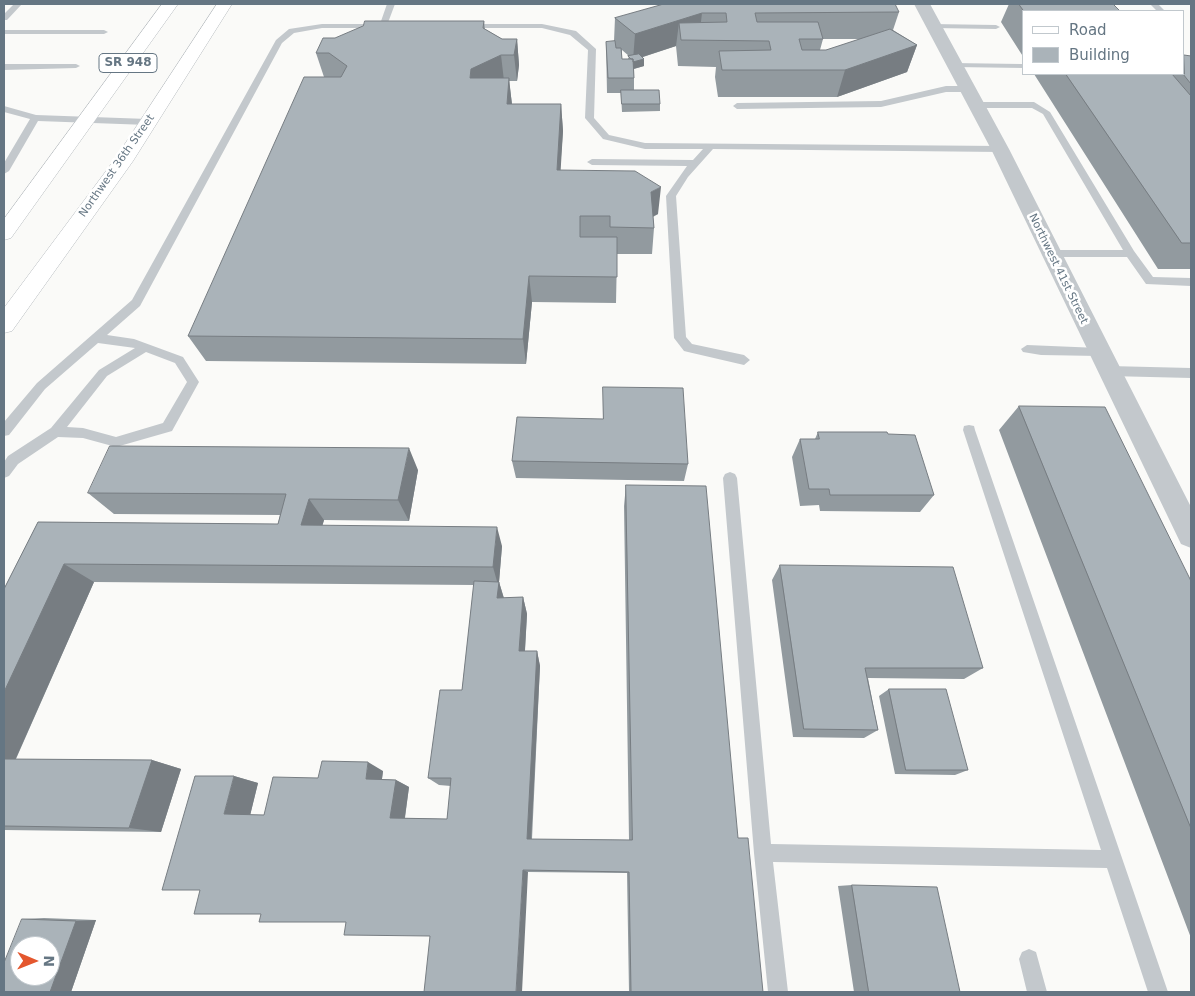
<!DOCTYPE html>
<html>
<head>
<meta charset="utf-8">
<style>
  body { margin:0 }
  #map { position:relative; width:1195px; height:996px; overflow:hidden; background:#fafaf8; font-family:"DejaVu Sans",sans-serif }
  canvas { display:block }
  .frame { position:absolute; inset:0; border:5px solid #657683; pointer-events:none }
  .legend { position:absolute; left:1022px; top:10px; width:162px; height:65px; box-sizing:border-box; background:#fff; border:1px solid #c1c8cd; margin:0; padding:6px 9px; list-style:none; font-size:15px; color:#657683 }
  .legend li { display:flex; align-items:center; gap:10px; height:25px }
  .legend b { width:25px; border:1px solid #c1c8cd }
  .north { position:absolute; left:10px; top:936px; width:50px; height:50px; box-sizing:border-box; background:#fff; border:1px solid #c1c8cd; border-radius:50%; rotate:91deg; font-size:14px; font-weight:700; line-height:20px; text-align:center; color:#657683 }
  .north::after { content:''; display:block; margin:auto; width:18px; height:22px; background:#e4572e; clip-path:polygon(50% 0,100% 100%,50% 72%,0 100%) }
</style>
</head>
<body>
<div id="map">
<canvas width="1195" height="996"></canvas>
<div class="frame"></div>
<ul class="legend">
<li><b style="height:6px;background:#fff"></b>Road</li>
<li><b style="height:14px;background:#aab3b9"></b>Building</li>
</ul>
<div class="north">N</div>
</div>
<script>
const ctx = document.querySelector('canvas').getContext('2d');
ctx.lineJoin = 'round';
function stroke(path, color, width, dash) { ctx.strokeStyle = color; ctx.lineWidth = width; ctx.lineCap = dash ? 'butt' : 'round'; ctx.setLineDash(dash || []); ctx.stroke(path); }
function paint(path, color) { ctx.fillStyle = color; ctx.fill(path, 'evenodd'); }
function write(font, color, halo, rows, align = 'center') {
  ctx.font = font + ' "DejaVu Sans",sans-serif'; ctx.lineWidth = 5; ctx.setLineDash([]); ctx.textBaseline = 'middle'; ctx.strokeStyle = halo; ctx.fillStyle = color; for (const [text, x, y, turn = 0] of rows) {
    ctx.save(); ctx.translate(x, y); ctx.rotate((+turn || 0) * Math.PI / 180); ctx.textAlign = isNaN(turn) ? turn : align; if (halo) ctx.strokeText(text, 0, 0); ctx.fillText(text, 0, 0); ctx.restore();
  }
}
const service = new Path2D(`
  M14,4h8l-15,16h-3v-6z
  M387,4h8l-9,24h-64l-28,5 -12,10 -142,263 -33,29 27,4 49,18 16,25 -27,49 -56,16 -33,-9 -25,-1 -40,27 -9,12 -5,2v-16l4,-6 43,-28 48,-58 36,-22 -37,-5 -53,46 -36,46 -5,1v-14l33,-39 95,-83 144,-260 13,-11 33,-5h58zM146,352l29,11 12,19 -24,41 -47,14 -33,-9 -16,-1 40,-51z
  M1150,4h8l7,7h-8z
  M462,24h80l34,7 20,18 -2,69 15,17 36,8 355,3 5,3 -5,3 -287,-3 -25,28 -12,19 10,141 6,7 52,11 6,5 -6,5 -56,-13 -4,-1 -10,-13 -8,-142 21,-30 -95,-1 -5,-3 5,-3 101,1 10,-11h-58l-42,-10 -18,-21 3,-68 -18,-15 -28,-7h-77l-4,-2z
  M931,24l65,1 4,2 -4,2 -62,-1h-3z
  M4,30h100l4,2 -4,2h-100z
  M952,63l69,1h3v4l-69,-1 -4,-2z
  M4,64h72l4,2 -4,2 -72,2z
  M946,86h22l4,3 -4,3h-22l-65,15 -144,2 -4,-3 4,-3 144,-2z
  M1034,102l16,10 84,139 19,26 38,1v8l-45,-2 -19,-27h-80l-1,-3 5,-4h72l-80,-136 -11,-6h-56l-4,-3 4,-3z
  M4,106l32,9 112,4 5,3 -5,3 -110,-4 -29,50 -5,3v-11l26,-44 -26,-7z
  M1027,345l72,3 6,4 -6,4 -58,-1 -18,-3 -2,-3z
  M1109,366l82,2v10l-82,-2 -4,-2 -2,-3 2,-3z
  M969,425l5,1 1,4 193,562h-20l-41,-124 -334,-6 15,130h-20l-14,-139 -31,-375 2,-4 5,-2 5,2 2,4 34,366 330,6 -138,-420 1,-4z
  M1029,949l7,3 11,40h-20l-8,-33 3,-7z`);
const minor = new Path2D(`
  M914,4h16l79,145 182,358v41l-10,-4 -190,-395z`);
const primary = new Path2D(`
  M162,4h16l-167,234 -7,2v-21z
  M217,4h15l-99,157 -121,170 -8,2v-25l111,-149z`);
const wall = new Path2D(`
  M664,4l235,8 -6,18 24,15 -10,27 -70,25h-119l-3,-20 1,-10 -38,-1 -2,-20 -33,11 1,9 -10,3v21l26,14v7l-38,1 -1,-19h-14l-1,-51 8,-1 1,-23zM823,39h38l-35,11h-6zM622,50l7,6 -1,3h-6z
  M1009,4h104l-89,7v47l-23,-36z
  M484,21l1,8 17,10h15l2,26 -2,16h-8l3,23h49l2,27 -3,39 98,44 -5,3 1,11 -2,26h-35l-1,49 -84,-1 -6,62 -320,-3 -18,-25 136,-259 -8,-24z
  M1191,56v213h-33l-124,-195h150z
  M1019,406l172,175v357l-192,-508z
  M603,419l85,45 -4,17 -168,-3 -4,-17z
  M818,432l70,2 46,61 -14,17 -100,-1 -1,-6 -19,1 -8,-49 8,-18h15z
  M418,470l-9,51 -85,-1 -2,6 180,20 -3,36 5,16 19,-1 4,17 -2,37h12l3,15 -8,173 97,1 -5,-334 2,-21 112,353 25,154h-134l-2,-119 -99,-1 -98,64 -84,-14 -85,-8 -27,-138 24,7 -8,32h14l54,-37 65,-7 -1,8 14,1 13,7 -4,31 42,1 4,-33 -12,-1 -11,-7 34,-88 12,-105 -380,-3 -78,177 136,1 29,9 -20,63 -157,-2v-241l34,-67 240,2 2,-9 -166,-1 -26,-21z
  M780,565l203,103 -19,11 -96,-1 10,52 -14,8 -71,-1 -21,-157z
  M889,689l79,81 -13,5 -60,-1 -16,-78z
  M852,885l108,107h-106l-16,-106z
  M44,918l52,2 -25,72h-67l18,-73z`);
const shadedWall = new Path2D(`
  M702,13l-3,26 -20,-16 -3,23 -43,14 2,-26z
  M517,39l2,26 -2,16 -3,-26z
  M917,45l-10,27 -70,25 8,-27z
  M501,55l3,26 -34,-3 1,-9z
  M644,59v7l-11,3v-7z
  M509,78l3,27 -5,-1z
  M561,104l2,27 -4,66 -2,-27z
  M661,187l-3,27 -9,4 2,-26z
  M529,276l3,26 -6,62 -3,-25z
  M409,448l9,22 -9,51 -11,-21z
  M309,499l15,21 -7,25 -16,-20z
  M497,527l5,19 -3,36 5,17 -7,-1 1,-13 -5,-18z
  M64,564l30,18 -82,185 -8,-2v-73z
  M523,597l4,17 -3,51 -5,-14z
  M537,651l3,15 -9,176 -4,-3z
  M152,760l29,9 -20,63 -32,-4z
  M368,762l15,9 -2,15 -15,-7z
  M234,776l24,7 -9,37 -25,-6z
  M396,780l13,7 -5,36 -14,-5z
  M523,870l5,2 -6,120h-6z
  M96,920l-25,72h-21l26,-71z`);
const building = new Path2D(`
  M664,4h231l4,8 -144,1 2,9h61l5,17h-24l3,11h24l64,-21 27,16 -72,25h-123l-3,-19 52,-1 -2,-9 -88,-1 -2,-17 48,-1 -1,-9h-24l-67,21 -20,-16z
  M1019,4h94l7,7h-96z
  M365,21h119l-1,7 19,11h15l-3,16h-13l-30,14 -1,9h39l-2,26h54l-4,66 78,1 26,16 -10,5 3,36 -44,-1v-11h-30v21h37v40l-88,-1 -6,63 -335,-3 116,-259h37l6,-11 -18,-13h-13l7,-15h12l28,-12z
  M615,41l1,7h5l1,11h11l1,19h-26l-2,-36z
  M639,54l5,5 -11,3v-3h-2l-3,-3z
  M1184,55l7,1v28l-8,-10h1z
  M1066,74h106l19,22v147h-9z
  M621,90h38l1,14h-38z
  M603,387l80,1 5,76 -176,-3 5,-44 86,2z
  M1019,406l86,1 86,174v247z
  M818,432h69l1,2 27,1 19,60h-104l-1,-6h-20l-9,-50h19z
  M110,446l299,2 -11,52 -89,-1 -8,26 196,2 -4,40 -429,-3 -60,128v-103l34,-67 240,2 8,-30 -198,-1z
  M626,485l80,1 32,352h10l15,154h-132l-2,-120 -106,-2 -7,122h-92l6,-56 -86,-1 2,-13h-87l2,-8h-67l6,-24h-38l33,-114h39l-10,38 40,1 9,-38 45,1 4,-17 46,1 -2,17 30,1 -6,38 57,1 4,-41h-23l12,-88h22l12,-109 25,1 -2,16 26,-1 -4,54h18l-10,188 105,1z
  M780,565l173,2 30,101h-118l13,62 -74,-1z
  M889,689h57l22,81h-62z
  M4,759l148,1 -23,68 -125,-2z
  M852,885l85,2 23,105h-91z
  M22,919l54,2 -26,71h-46v-29zM20,946h30v30h-30z`);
const farStreetnames = [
  ["Northwest 36th Street",117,166,-55],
  ["Northwest 41st Street",1058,269,64]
];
const shields = [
  [128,63,58]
];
const shieldNames = [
  ["SR 948",128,63]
];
stroke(primary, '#b5babe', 1);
paint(service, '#c3c8cc');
paint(minor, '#c3c8cc');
paint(primary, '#fff');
paint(wall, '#929a9f');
paint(shadedWall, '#777d82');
paint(building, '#aab3b9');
stroke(building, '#777d82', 1);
write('11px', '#657683', '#fff', farStreetnames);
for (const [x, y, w] of shields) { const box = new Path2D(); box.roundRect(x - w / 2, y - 9.5, w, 19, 4); ctx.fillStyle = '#fff'; ctx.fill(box); stroke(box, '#657683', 1); }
write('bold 12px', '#657683', null, shieldNames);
</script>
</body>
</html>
